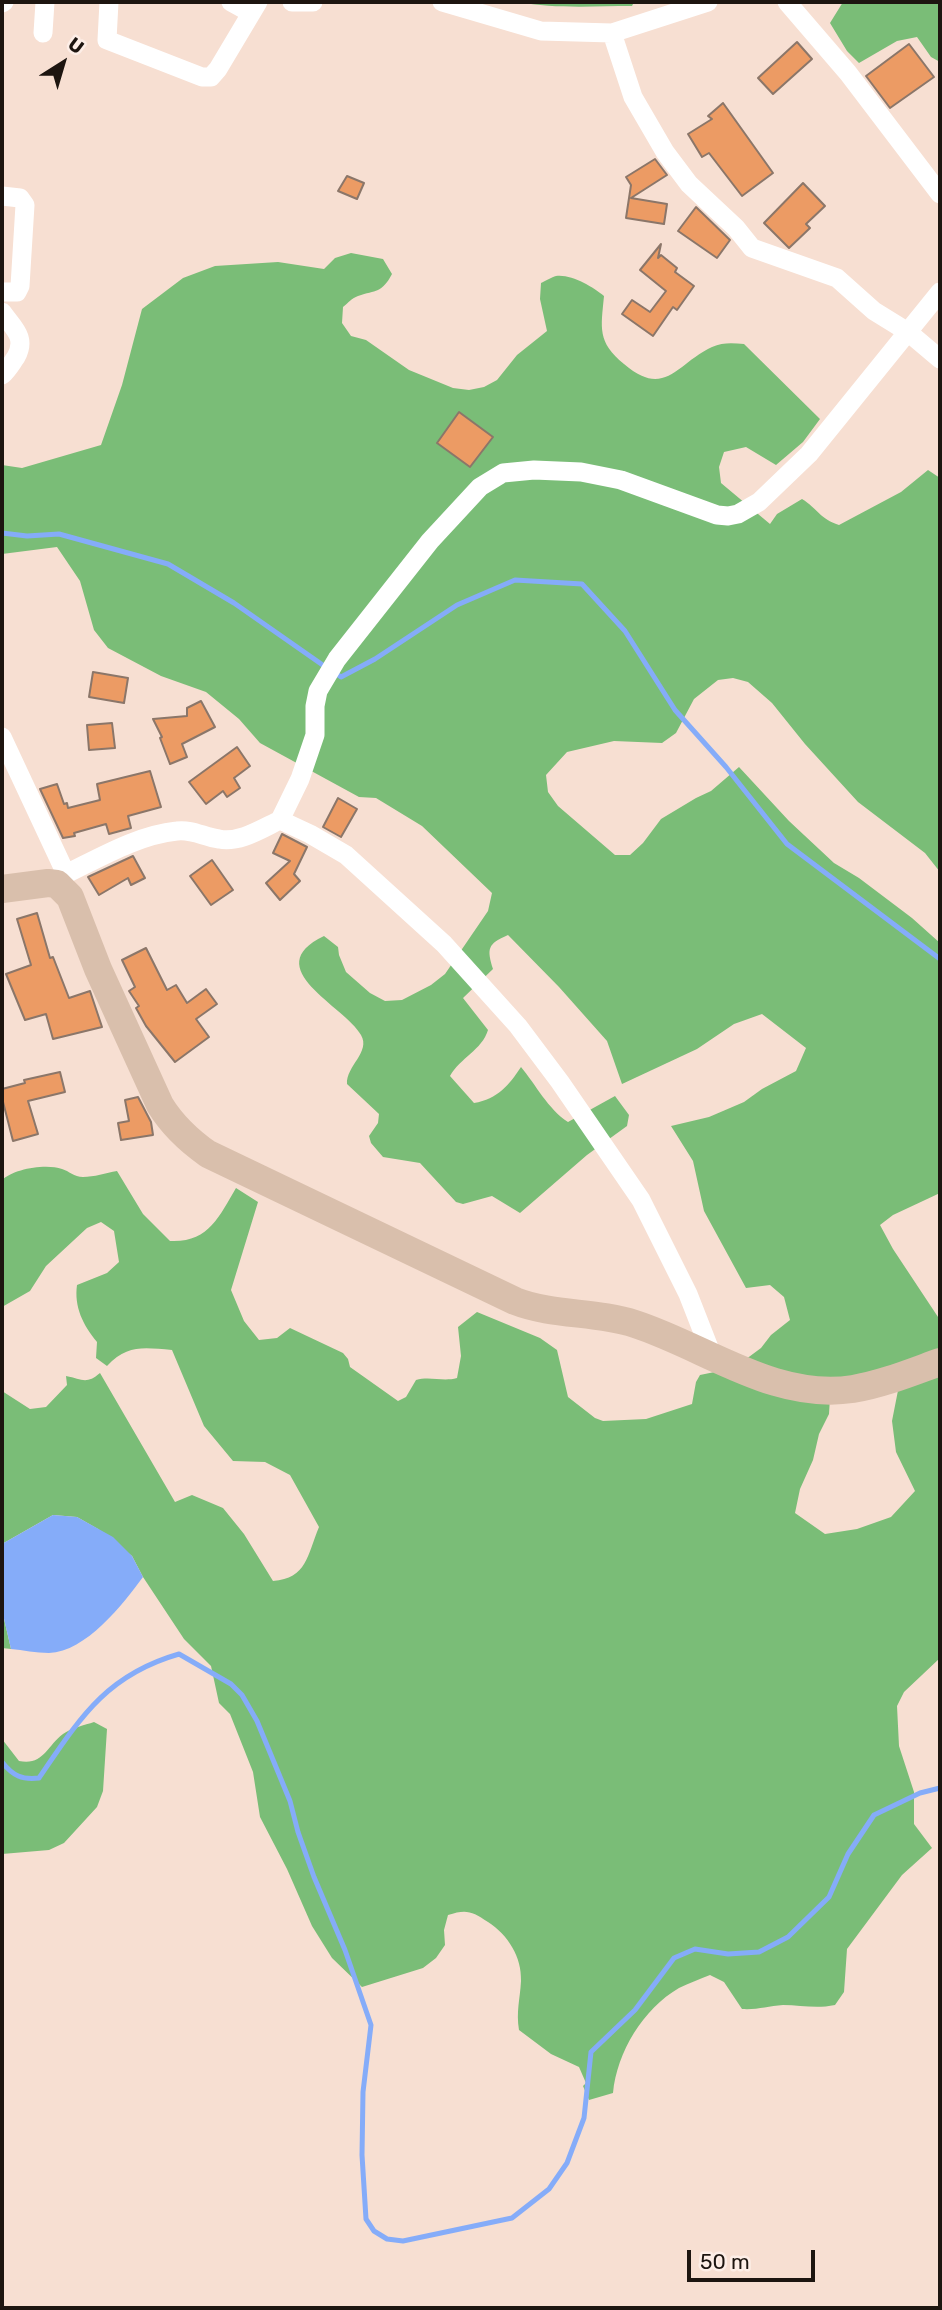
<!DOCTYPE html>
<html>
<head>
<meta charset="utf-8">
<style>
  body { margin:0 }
  #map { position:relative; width:942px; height:2310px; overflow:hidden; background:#f7dfd2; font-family:Rubik,sans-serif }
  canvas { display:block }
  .frame { position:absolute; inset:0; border:4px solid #1d1510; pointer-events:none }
  .north { position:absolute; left:28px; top:28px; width:70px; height:70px; -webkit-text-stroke:5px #fdeee7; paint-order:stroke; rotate:37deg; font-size:19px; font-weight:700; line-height:28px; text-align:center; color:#1d1510 }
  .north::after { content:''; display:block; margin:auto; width:24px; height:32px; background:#1d1510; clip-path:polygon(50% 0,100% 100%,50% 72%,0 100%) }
  .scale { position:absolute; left:687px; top:2250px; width:128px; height:32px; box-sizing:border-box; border:4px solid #1d1510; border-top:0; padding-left:9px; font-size:21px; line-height:24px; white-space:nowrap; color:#1d1510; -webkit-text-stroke:5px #fdeee7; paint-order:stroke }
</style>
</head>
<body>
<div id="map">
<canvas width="942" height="2310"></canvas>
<div class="frame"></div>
<div class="north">U</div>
<div class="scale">50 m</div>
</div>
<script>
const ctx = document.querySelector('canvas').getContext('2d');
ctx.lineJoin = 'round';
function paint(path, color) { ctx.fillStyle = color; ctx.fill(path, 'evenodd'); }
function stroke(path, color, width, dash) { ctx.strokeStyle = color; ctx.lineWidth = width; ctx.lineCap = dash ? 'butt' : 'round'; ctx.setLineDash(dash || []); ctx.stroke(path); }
const forest = new Path2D(`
  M518,2h116l-2,4c-38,0 -77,3 -114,-4z
  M843,2h97v60l-9,-5 -14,-20 -20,4 -38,22 -12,-12 -17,-28z
  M351,253l32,6 9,15c-10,19 -16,16 -34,22 -6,2 -10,7 -15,11l-1,16 9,13 15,4 43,30 44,18 16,2 15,-3 13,-7 20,-25 30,-24 -7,-32 1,-16c4,-2 11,-6 15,-7 16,-2 37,11 48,20 -3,32 -7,46 20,68 41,35 52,0 88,-17 11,-5 21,-4 32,-3l76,75 -17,23 -27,23 -30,-18 -22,5 -5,15 2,16 49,41 7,-10 25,-15c16,10 18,20 37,26l62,-33 27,-22 12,8v394l-15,-19 -67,-51 -53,-58 -33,-41 -24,-21 -15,-4 -15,2 -24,19 -18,34 -14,10 -48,-2 -47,11 -21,23 2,17 10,14 57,49h15l13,-12 18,-24 35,-21 15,-7 28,-24 50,54 45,42 25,15 53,40 28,25v250l-47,22 -13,10 13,24 47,71v338l-36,34 -7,14 2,40 15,46v32l18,24 -30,27 -55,74 -3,43 -9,13c-19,4 -34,0 -52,0 -15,1 -26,5 -41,4l-18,-27 -14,-7c-10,4 -21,8 -31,13 -36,21 -62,64 -66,105l-24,7 -6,-14 3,-3 -7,-16 -28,-13 -32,-24c-3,-19 1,-30 2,-49 1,-24 -13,-46 -33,-59 -16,-11 -22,-13 -40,-7l-4,15 1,15 -9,13 -13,10 -61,19 -30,-29 -20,-32 -25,-57 -27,-52 -7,-45 -23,-58 -11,-11 -8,-37 -27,-27 -41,-62 -11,-21 -34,-27 -21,-12 -24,-2 -51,29v-153l28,18 16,-2 21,-22 -1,-9c16,3 20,9 34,-3l75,129 17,-7 31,13 21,26 29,47c34,-3 34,-25 46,-54l-29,-52 -25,-13 -32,-1 -29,-35 -32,-76c-28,-2 -44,-6 -65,16l-11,-8 1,-16c-14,-17 -23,-35 -20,-57l30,-12 12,-11 -5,-31 -13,-9 -14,6 -41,38 -16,25 -28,16v-127c11,-11 44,-17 60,-11 7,2 12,8 21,8 11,0 23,-4 34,-6l26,43 27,27c38,2 49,-24 66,-53l22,14 -27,88 13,31 15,19 18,-2 13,-10 53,25 5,6 2,8 48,34 8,-4 10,-17c14,-4 27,2 41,-2l4,-22 -3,-29 19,-15 63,26 17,12 11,47 27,21 8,3 43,-2 46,-15 4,-22 4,-7 34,-7 27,-20 10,-13 19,-15 -6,-23 -14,-12 -24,3 -42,-77 -11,-50 -22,-35 38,-9 35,-15 18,-13 34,-18 10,-23 -44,-34 -28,10 -37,25 -75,35 -15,-43 -48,-54 -51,-52c-21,9 -21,14 -15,34l-30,29 25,32c-6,20 -28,28 -38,46l24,27c24,-4 35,-18 47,-36 15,18 27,42 47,55l47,-26 14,19 -2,11 -40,29 -67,58 -28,-17 -29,8 -7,-2 -36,-39 -37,-6 -12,-14 -2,-7 9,-13 1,-9 -32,-30c-1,-18 24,-32 14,-49 -16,-29 -104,-67 -37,-99l14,11 1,8 7,17 24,21 15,8 17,-1 29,-15 14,-11 43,-63 4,-18 -70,-67 -46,-28 -17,-1 -99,-54 -21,-24 -33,-27 -45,-16 -53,-28 -14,-18 -14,-49 -23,-34 -55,7v-89l20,3 79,-23 21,-60 20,-76 41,-31 32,-12 63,-4 46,7 11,-11zM903,1365l-11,56 4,31 19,39 -24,26 -34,12 -32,5 -30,-21 5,-24 13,-29 6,-26 10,-20 2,-33z
  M2,1610l9,39 -9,-1z
  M94,1722l13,7 -4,62 -6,16 -33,36 -15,7 -47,4v-115l17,22c24,5 28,-15 44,-27 8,-6 22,-9 31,-12z`);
const water = new Path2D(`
  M53,1515l24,2 36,20 19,19 11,21c-20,27 -57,75 -94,76 -13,0 -26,-3 -38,-4l-9,-39v-66z`);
const stream = new Path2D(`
  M2,533l25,3 32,-2 109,30 66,39 93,65
  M335,673l6,4 34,-18 82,-54 58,-25 67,4 43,47 50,79 51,57 61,77 153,115
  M2,1762c11,14 20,18 37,16 41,-60 67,-103 140,-124l52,30 11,11 15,26 33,80 8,31 16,45 31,73 26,75 -8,67 -1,63 4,64 8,12 13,8 16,2 109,-23 37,-29 18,-26 17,-45 7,-66 44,-42 39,-52 21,-9 33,5 31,-2 29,-15 41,-40 19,-43 26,-39 46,-22 20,-5`);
const building = new Path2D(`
  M797,42l15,17 -39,35 -15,-16z
  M909,44l25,33 -44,31 -24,-32z
  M723,103l50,70 -31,23 -33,-43 -7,4 -14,-23 24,-15 -4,-3z
  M655,159l12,16 -36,23 36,6 -3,20 -38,-6 5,-33 -5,-8z
  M347,176l17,7 -7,16 -19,-8z
  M803,183l22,23 -19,18 4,4 -21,20 -25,-25z
  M696,207l34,33 -13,18 -39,-27z
  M661,244l-3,14 3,-3 16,13 -2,4 19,14 -17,24 -4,-3 -20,29 -31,-22 10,-14 18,12 16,-21 -26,-21z
  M459,412l34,25 -23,30 -33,-24z
  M93,672l35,6 -4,25 -35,-6z
  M201,701l14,26 -33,17 5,13 -17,7 -10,-26 2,-1 -9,-18 34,-3v-8z
  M112,723l3,25 -26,2 -2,-25z
  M237,747l13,19 -16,12 6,10 -13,9 -4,-6 -17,13 -17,-22z
  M150,771l11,36 -33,9 3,12 -22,6 -3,-10 -32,9 1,3 -12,2 -23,-49 17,-5 7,20 3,-1 1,5 32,-8 -3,-16z
  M338,798l19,11 -16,28 -18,-10z
  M282,834l25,13 -13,27 6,7 -20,19 -14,-17 24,-22 -17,-8z
  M133,856l12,22 -14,7 -3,-7 -29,17 -11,-18z
  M212,860l21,30 -22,15 -21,-29z
  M37,913l13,45 3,-1 16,41 21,-7 12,36 -49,12 -7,-25 -21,6 -19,-46 25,-9 -14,-46z
  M146,948l21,42 9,-5 11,18 19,-14 11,15 -21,15 13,18 -34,25 -29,-36 -10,-18 3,-2 -10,-15 6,-4 -13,-27z
  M60,1072l5,20 -37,9 10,33 -25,7 -11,-43v-9l23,-6 -1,-3z
  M138,1097l13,25 2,13 -32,5 -3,-17 11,-2 -4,-21z`);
const street = new Path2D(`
  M109,2l-2,38 95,37h9l7,-8 40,-67
  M231,2l20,11
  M292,2h21
  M442,2l99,29 71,2 96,-31
  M787,2l61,71 92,121
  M2,3l2,-1
  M43,33l2,-31
  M612,33l21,64 32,55 24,32 47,44 16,20 85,30 37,33 34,21 32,27
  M2,196l18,2 5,7 -5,81 -3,6h-15
  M2,312c11,16 25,25 14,45 -5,7 -8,13 -14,18
  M2,737l64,137 -9,10
  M280,820l20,-41 15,-44v-29l3,-15 19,-32 93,-118 50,-54 23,-14 31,-3 47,2 40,8 96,35 11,1 10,-2 21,-12 50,-48 131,-162
  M66,874c35,-17 72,-39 111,-43 15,-2 27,6 42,8 21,4 42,-10 61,-19l30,14 36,21 98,89 74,82 42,56 81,118 47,94 25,64`);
const secondary = new Path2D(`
  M2,889l46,-6 9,1 13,13 28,72 62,136c13,21 28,35 48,49l307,147c38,15 81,10 120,23 71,23 139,77 218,65 30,-5 59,-17 87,-27`);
paint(forest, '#7abd77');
paint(water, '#85acf9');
stroke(stream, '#85acf9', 5);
paint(building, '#ec9b64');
stroke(building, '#8b7669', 2);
stroke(street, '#fff', 19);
stroke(secondary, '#d9bfac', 28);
</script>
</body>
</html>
